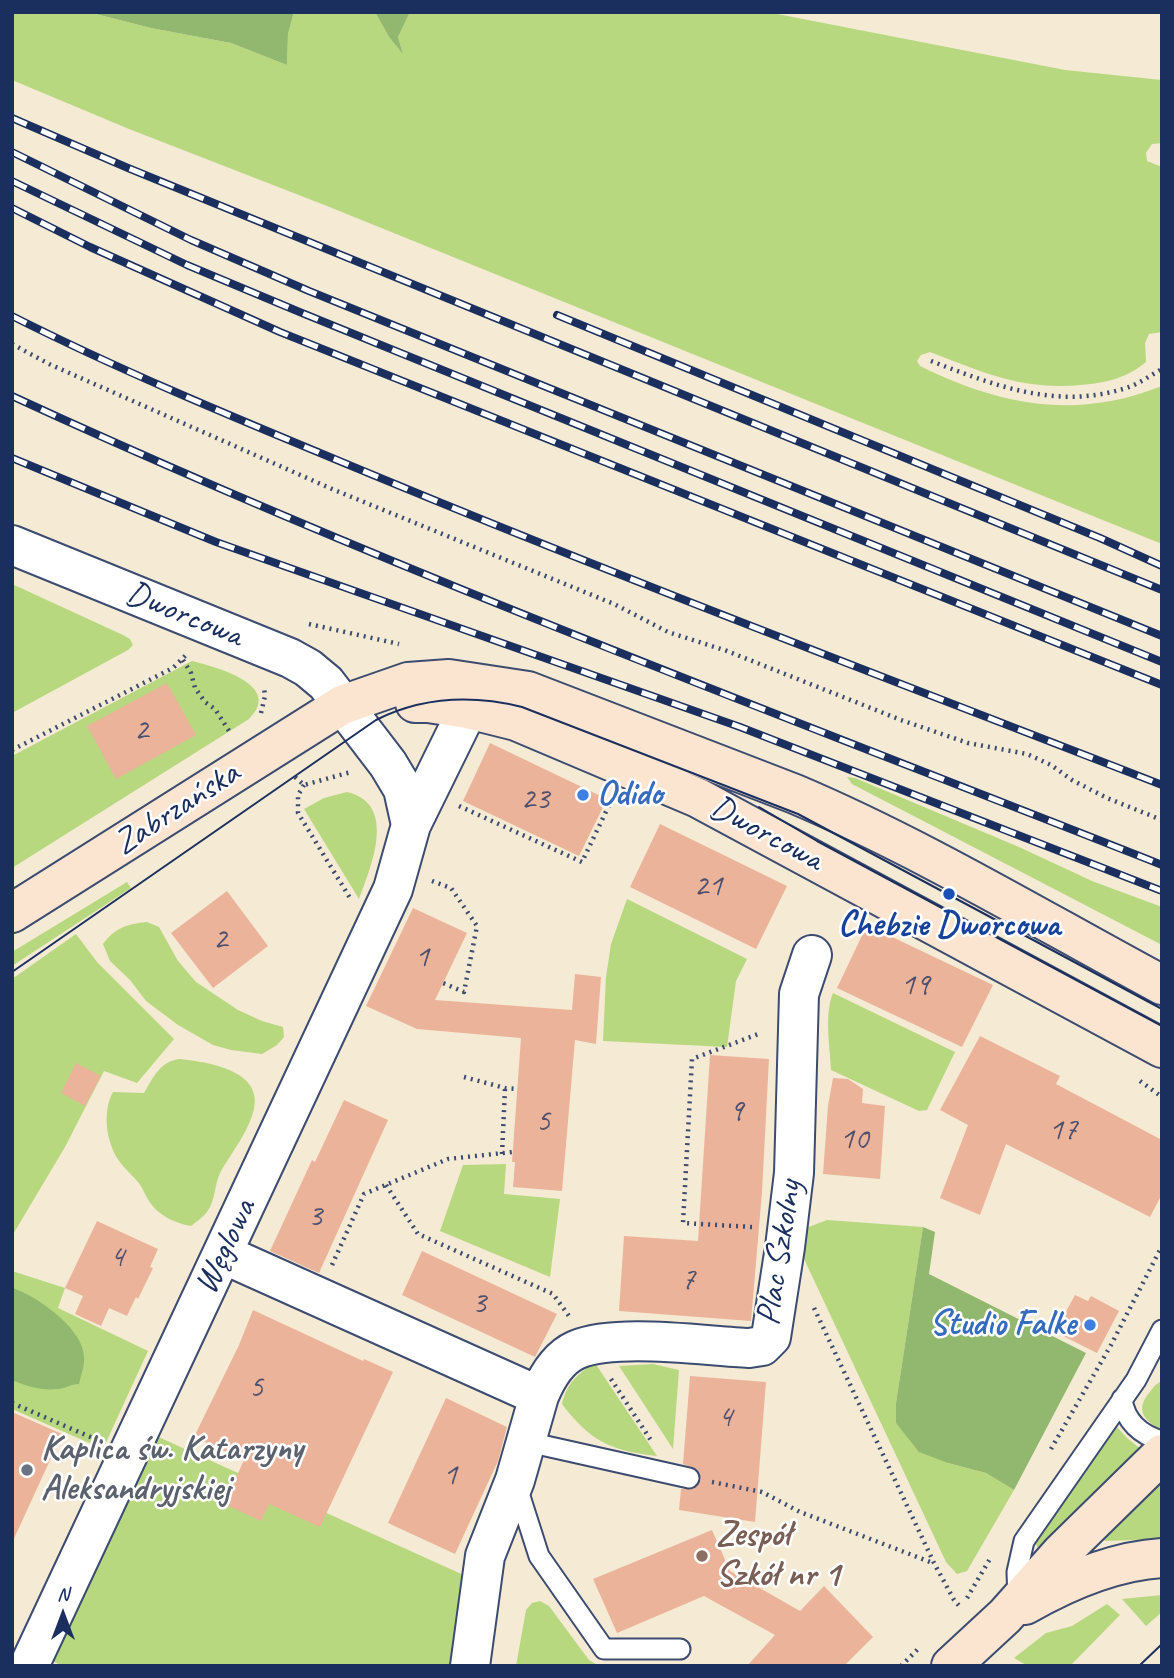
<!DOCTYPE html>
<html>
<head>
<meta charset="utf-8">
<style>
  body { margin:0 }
  #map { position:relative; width:1174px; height:1678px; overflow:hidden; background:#f5ead4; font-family:Caveat,sans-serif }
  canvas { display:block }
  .frame { position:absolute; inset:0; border:14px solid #1b2f5e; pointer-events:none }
  .north { position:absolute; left:28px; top:1580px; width:70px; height:70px; -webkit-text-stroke:5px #fff; paint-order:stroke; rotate:0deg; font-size:19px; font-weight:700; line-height:28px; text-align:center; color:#1b2f5e }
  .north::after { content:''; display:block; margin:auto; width:24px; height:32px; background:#1b2f5e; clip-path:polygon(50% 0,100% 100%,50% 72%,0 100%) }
</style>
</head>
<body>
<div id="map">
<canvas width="1174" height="1678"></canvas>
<div class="frame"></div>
<div class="north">N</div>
</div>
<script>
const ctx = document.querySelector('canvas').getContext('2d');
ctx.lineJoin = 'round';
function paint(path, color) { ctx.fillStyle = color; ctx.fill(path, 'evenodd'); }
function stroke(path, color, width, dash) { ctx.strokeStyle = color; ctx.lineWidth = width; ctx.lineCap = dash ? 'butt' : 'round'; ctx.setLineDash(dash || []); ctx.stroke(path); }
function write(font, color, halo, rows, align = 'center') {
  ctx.font = font + ' Caveat,sans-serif'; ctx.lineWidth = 5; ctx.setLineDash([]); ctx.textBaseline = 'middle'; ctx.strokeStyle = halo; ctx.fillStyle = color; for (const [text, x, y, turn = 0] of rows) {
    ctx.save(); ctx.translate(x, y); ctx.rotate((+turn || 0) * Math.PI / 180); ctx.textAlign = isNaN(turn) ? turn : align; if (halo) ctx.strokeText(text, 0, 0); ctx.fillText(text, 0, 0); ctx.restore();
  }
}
const green = new Path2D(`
  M12,12h76l63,16 80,15 56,22 1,-31 6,-22h81l14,25 13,14 -4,-14 12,-25h357l298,58 97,10v63l-10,1 -6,9 1,8 15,6v165l-13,2 -4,9 1,19c-19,16 -40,21 -65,23 -61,5 -96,-12 -151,-33l-9,3 -4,6 3,5c81,40 157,54 242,20v158l-835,-338 -198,-77 -117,-49z
  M12,584l111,51 7,4 3,6 -5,5 -116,63z
  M192,661c24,6 92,24 57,58l-237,149v-112z
  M847,777l8,1 164,69 73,34 70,26v38l-310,-161z
  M347,792c51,12 24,75 12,107l-55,-90 20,-11z
  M127,882l4,6 -119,78v-14z
  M627,899l120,60 -11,22 -9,66 -124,-6 3,-64 5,-33z
  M147,922l12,5 19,34 18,21 42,28 24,11 21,6 1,10 -7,8 -15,9 -31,-4 -18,-5 -35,-20 -32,-24 -16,-21 -20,-19 -7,-17c12,-16 24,-20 44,-22z
  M76,934l21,28 77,77 -37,44 -33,-12 -39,76 -53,89v-257z
  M833,993l122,59 -28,58 -8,1 -88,-41c-1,-24 -7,-55 2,-77z
  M180,1059c27,3 83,11 74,50 -5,22 -22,43 -33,62 -7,13 -5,29 -14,41 -4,5 -11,10 -16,14 -17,-3 -33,-11 -42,-25 -4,-6 -6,-13 -11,-19 -6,-7 -14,-14 -19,-21 -13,-19 -17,-49 -6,-69l31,1c9,-15 16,-32 36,-34z
  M506,1164l-2,30 56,5 -10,78 -110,-46 23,-66z
  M827,1220l96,7 -27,176v20l52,40 38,10 28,17 -47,81 -10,3 -11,-12 -141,-301 -6,-21 7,-12z
  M12,1271l53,17 -7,20 90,43 -45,98 -91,-40z
  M595,1363l62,93c-46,-5 -67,-15 -95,-52 5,-21 15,-30 33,-41z
  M653,1364l26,6 -6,79 -54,-83z
  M1162,1381v49c-18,-9 -27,-20 -13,-37 4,-5 6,-9 13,-12z
  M1116,1426l11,12 15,12 -99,98 -6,-1 -2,-5 35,-53z
  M154,1435l314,142 -18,89h-387l-11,-5z
  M1162,1482v57l-57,2 -1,-3z
  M1162,1595v17l-16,14 -24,-27z
  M540,1601l9,5 40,54 10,6h-83l10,-56 6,-7z
  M1107,1604l13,11 -50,51h-42l-14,-8 32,-25 26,-7z`);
const forest = new Path2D(`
  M88,12h206l-6,22 -1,31 -56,-22 -80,-15z
  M375,12h35l-12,25 5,17 -14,-17z
  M923,1227l12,5 -6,42 157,79 -72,137 -28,-17 -38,-10 -29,-11 -23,-29v-20z
  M12,1288c24,7 72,41 72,69 1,8 -3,18 -5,27 -9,0 -14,5 -22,5 -14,2 -32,-3 -45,-9z`);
const building = new Path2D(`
  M167,683l29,52 -80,44 -29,-53z
  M490,743l117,56 -28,57 -116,-55z
  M660,824l127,62 -31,63 -126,-62z
  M227,891l41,55 -55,42 -42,-55z
  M413,908l54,25 -32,67 137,10 3,-36 26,3 -5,67 -21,-4 -13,151 -49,-4 2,-25h-3l9,-124 -104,-9 -51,-23z
  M867,925l126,60 -31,62 -125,-59z
  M980,1036l80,40 -4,8 106,56v54l-12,23 -144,-73 -26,71 -40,-17 28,-73 -28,-15z
  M710,1055l59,4 -7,133 -11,129 -132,-10 5,-75 74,5z
  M76,1063l25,13 -16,30 -24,-13z
  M833,1078l15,1 15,10 -1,14 23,3 -5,73 -57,-5 5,-68z
  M344,1100l44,20 -69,153 -49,-22 42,-91 3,2z
  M97,1221l61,28 -8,18 3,1 -15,31 -2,-2 -9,19 -18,-8 -8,18 -26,-12 8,-18 -18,-8z
  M422,1251l135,63 -22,43 -133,-62z
  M1075,1295l13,6 3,-5 28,15 -22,42 -42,-21z
  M253,1310l110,51 1,-2 29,13 -73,155 -51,-23 -8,17 -37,-17 20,-44 -50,-23 45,-92z
  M690,1376l76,6 -11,140 -76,-12 2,-21h12l8,-9 -4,-11 -14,-5z
  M446,1398l61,29 -9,34 -43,93 -67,-31z
  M12,1412l50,22 -50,109z
  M712,1530l18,41 70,40 24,-25 49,51 -29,29h-97l28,-31 -71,-39 -87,37 -24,-54z`);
const path = new Path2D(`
  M12,344l37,20 283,125 282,115 54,28 59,19 174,69 67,23 59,11 24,11 21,15 35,18 55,22
  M931,361c65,25 128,50 198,26 11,-4 22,-12 33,-18
  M309,624l90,20
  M183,660l8,13 4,15 10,14 10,7 16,25
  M261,713l4,-17 -1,-9
  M12,750l161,-82 14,-14
  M295,777l9,8 47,-13
  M304,785l-6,10v18l52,85
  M459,806l123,56 30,-63
  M432,881l19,7 26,38 -13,66 -21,-9
  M464,1077l41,11 13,1
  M1140,1081l22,16
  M502,1154l3,-66
  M386,1185l32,49 135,60 16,22
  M752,1227l-69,-4 9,-164 69,-26
  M332,1265l32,-71 84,-35 65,-7
  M814,1308l120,255 20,37 7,8
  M611,1379l41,63
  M12,1403l83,36
  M1051,1449l60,-104 51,-99
  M712,1482l50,10 38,20 133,51
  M967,1598l24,-41
  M901,1666l17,-17`);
const lane = new Path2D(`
  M1122,1399c3,22 19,36 40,42
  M528,1442l161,36
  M516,1484l23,72 65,93h76
  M1018,1599l-1,-27 7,-31 112,-161 26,-50`);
const street = new Path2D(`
  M12,545l278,113 18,10 18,15 62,81 15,25 8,36
  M223,1254l316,142
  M29,1666l364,-777 18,-64 57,-116c0,-13 -2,-20 -14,-27
  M470,1666l15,-110 30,-76 24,-84c7,-17 19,-38 37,-46 40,-17 127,-4 173,-2l13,-2 9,-9 14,-90 9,-74 5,-179 13,-39`);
const secondary = new Path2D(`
  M415,703h13l40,6 48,12 182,77 464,250
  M12,913l330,-208 66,-23 41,-3 79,12 267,103c127,54 246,126 367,191
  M1025,1605c42,-24 88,-44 137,-47
  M951,1666l54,-50 56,-63 101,-99`);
const tram = new Path2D(`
  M759,807l58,34 345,185
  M12,972l364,-252c46,-23 97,-25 146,-13l276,107 364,195
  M1139,1666l23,-22`);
const rail = new Path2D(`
  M12,118l116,50 1034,422
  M12,152l179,88 118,51 853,345
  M12,181l175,84 115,48 860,349
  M12,208l78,39 190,85 882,353
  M557,315l543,223 62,28
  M12,316c119,60 243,110 366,161 259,107 522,206 784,308
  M12,396c376,173 765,317 1150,469
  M12,458l204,84 524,185 422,164`);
const markers = [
  [583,795,7,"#3f7fe0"],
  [949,894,7,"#1a4fb4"],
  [1090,1325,7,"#3f7fe0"],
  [27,1470,7,"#6b7280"],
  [702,1556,7,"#8d6e63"]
];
const numberNames = [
  ["2",141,731],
  ["23",535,800],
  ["21",708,887],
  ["2",220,940],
  ["1",422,958],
  ["19",915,986],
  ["9",736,1112],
  ["5",543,1122],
  ["17",1063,1131],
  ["10",854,1140],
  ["3",315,1217],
  ["4",117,1258],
  ["7",688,1281],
  ["3",479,1304],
  ["5",256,1388],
  ["4",725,1418],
  ["1",450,1476]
];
const streetNames = [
  ["Dworcowa",184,615,22],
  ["Zabrzańska",177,809,-33],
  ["Dworcowa",766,834,28],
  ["Węglowa",226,1247,-65],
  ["Plac Szkolny",780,1253,-81]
];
const shopNames = [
  ["Odido",597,795],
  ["Studio Falke",1076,1325,"right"]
];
const transitNames = [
  ["Chebzie Dworcowa",949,926]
];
const worshipNames = [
  ["Kaplica św. Katarzyny",41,1450],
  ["Aleksandryjskiej",41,1490]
];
const educationNames = [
  ["Zespół",716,1536],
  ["Szkół nr 1",716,1576]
];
paint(green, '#b7d87f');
paint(forest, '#91b86e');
paint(building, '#ebb49a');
stroke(lane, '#3c4b70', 23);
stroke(street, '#3c4b70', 42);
stroke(secondary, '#3c4b70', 42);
stroke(path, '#3c4b70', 4.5, [2, 5]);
stroke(lane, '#fff', 19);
stroke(street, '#fff', 38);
stroke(secondary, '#fce5d0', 38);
stroke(tram, '#1b2f5e', 2);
stroke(rail, '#1b2f5e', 8);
stroke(rail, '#fff', 5, [16]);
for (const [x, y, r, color] of markers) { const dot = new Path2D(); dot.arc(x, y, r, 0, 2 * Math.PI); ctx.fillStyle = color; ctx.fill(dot); stroke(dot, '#fff', 2.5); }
write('32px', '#4f506d', null, numberNames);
write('35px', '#1b2f5e', '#fff', streetNames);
write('bold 35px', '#366cbe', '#fff', shopNames, 'left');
write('bold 35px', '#164399', '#fff', transitNames);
write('bold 35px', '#5b616d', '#fff', worshipNames, 'left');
write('bold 35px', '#785e54', '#fff', educationNames, 'left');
</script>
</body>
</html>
